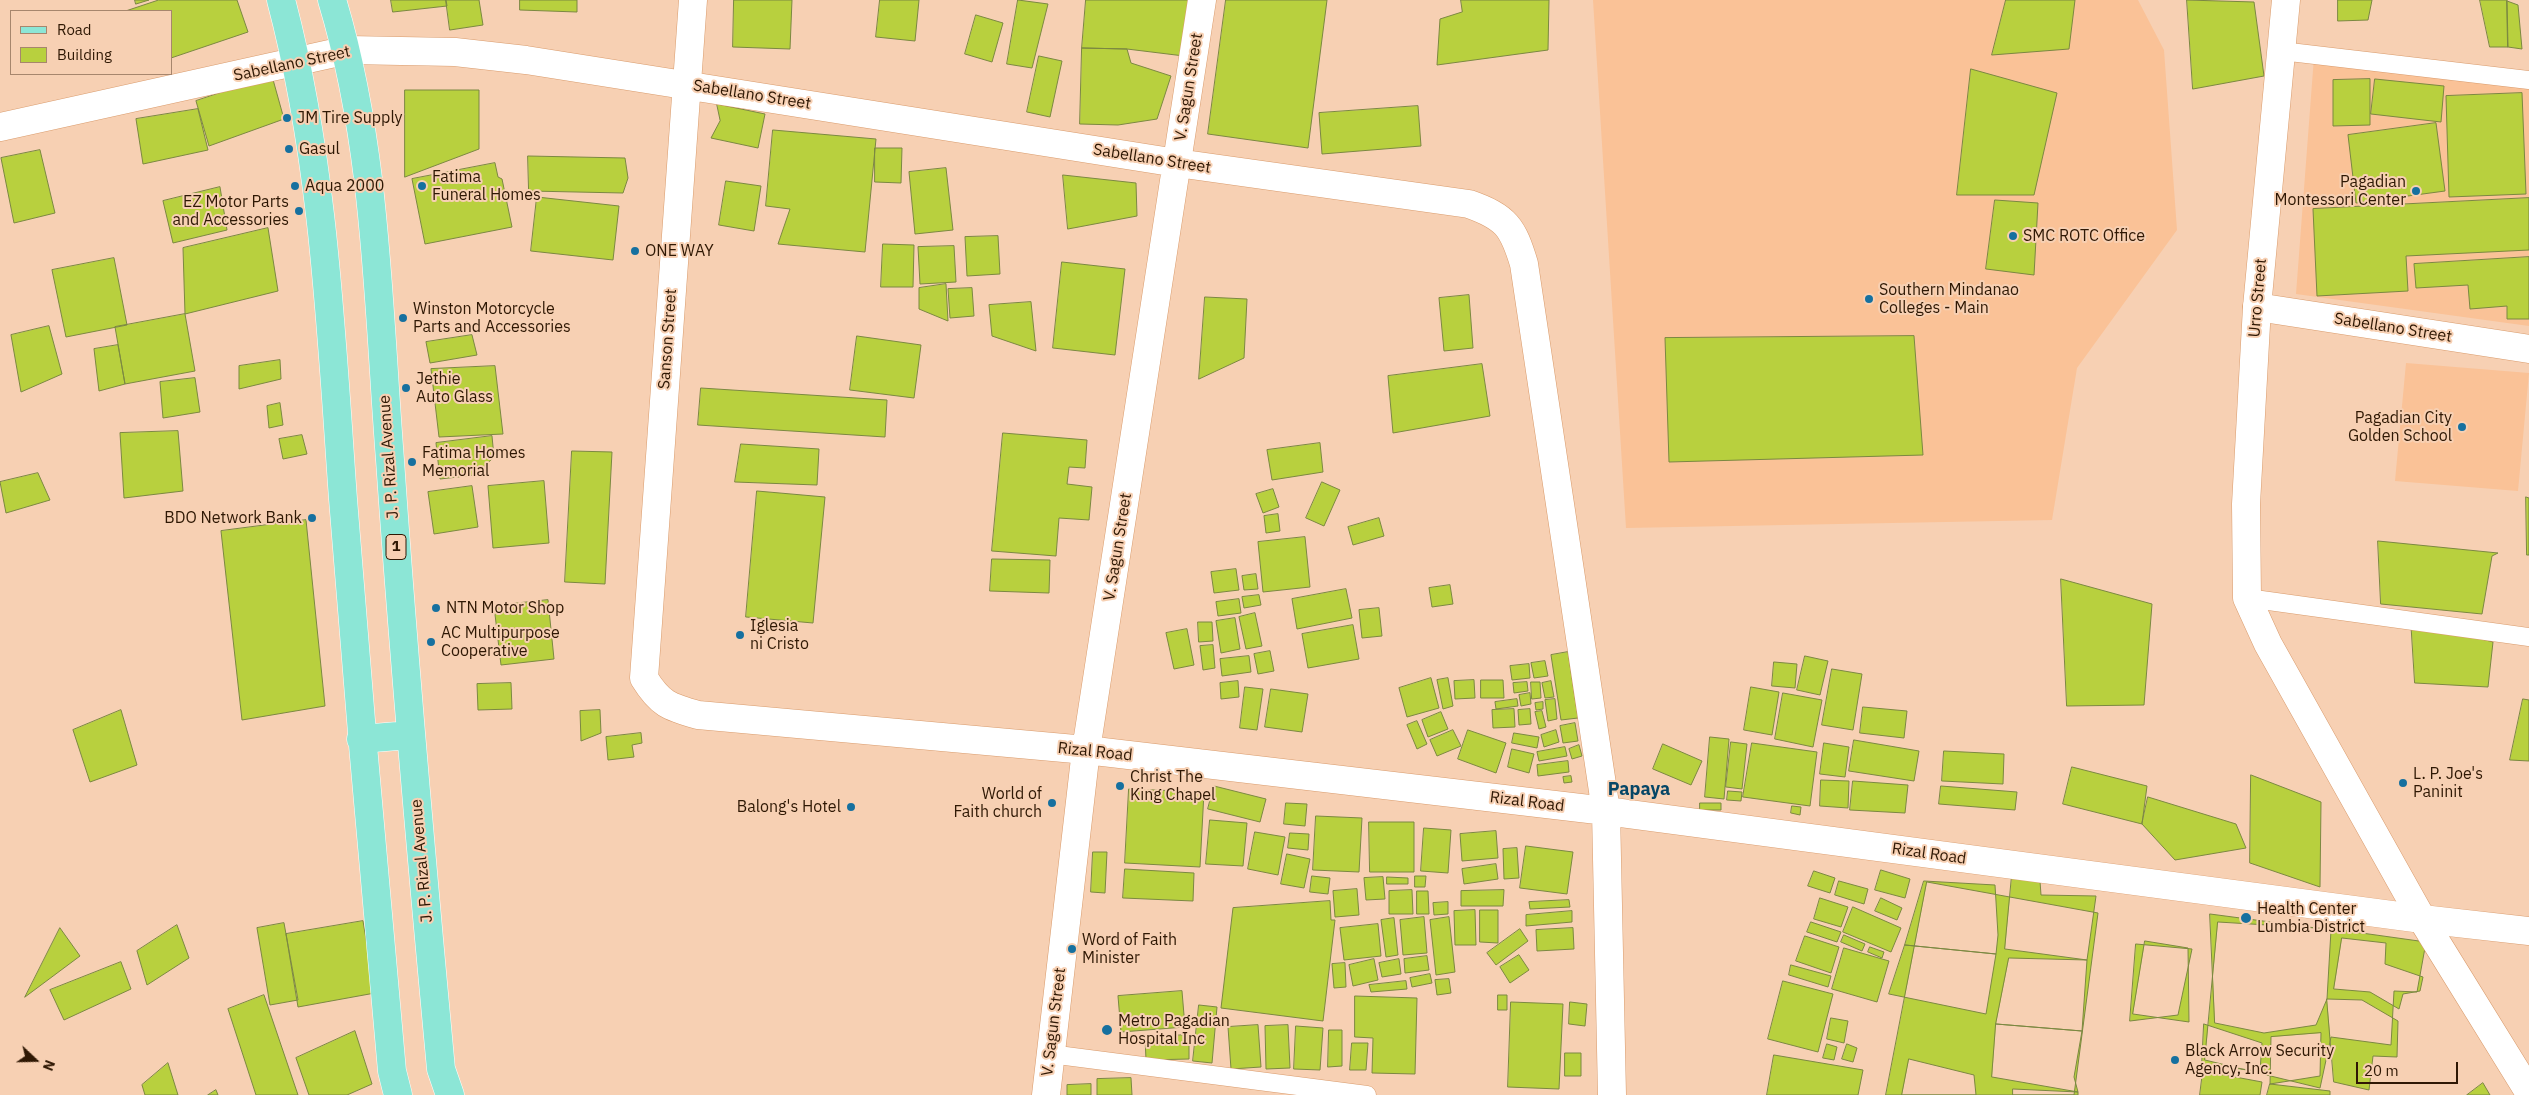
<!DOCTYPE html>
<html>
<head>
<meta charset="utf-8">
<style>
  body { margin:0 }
  #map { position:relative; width:2529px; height:1095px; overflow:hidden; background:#f7d0b3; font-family:"IBM Plex Sans",sans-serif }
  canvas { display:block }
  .legend { position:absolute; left:10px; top:10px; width:162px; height:65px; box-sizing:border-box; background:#f7d0b3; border:1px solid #a7866d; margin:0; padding:6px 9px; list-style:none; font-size:15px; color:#2f1804 }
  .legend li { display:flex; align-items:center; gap:10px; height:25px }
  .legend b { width:25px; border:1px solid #a7866d }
  .north { position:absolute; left:10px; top:1035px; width:50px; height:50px; -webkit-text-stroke:4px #f7d0b3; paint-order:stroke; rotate:111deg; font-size:14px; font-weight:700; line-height:20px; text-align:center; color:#2f1804 }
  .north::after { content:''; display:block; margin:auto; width:18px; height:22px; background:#2f1804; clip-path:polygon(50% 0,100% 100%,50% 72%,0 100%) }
  .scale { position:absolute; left:2356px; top:1062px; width:102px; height:22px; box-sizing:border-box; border:2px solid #2f1804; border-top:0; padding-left:6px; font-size:15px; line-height:18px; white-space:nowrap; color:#2f1804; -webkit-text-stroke:4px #f7d0b3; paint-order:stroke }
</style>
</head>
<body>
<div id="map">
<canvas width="2529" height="1095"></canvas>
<ul class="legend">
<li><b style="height:6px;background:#8ce6d6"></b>Road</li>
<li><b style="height:14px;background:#b8d03e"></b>Building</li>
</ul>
<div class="north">N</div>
<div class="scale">20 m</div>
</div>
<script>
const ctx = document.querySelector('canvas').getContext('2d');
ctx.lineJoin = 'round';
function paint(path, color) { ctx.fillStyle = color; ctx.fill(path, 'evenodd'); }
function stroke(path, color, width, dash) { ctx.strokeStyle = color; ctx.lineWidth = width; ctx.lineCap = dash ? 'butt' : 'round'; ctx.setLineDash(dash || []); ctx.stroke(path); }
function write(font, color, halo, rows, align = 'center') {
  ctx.font = font + ' "IBM Plex Sans",sans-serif'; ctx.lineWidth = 4; ctx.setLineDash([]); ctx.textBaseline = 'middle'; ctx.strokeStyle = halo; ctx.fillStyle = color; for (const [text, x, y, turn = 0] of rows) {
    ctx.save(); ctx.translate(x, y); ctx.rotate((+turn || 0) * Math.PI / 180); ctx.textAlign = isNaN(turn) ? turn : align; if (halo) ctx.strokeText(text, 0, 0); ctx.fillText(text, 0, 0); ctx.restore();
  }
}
const built = new Path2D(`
  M1593,0h545l26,50 13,180 -100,138 -25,152 -426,8z
  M2314,57l215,31v238l-233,-32z
  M2406,363l123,10 -11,118 -123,-10z`);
const building = new Path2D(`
  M135,0h14l-13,4z
  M159,0h78l11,32 -77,26v-47h-45z
  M391,0h55l1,6 -54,6z
  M446,0h33l4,25 -33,5z
  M520,0h57v12l-57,-2z
  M734,0h58l-2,49 -57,-2z
  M880,0h39l-4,41 -39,-4z
  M1018,0l30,4 -16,64 -25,-4z
  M1086,0h102l-4,56 -57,-7 -45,-1z
  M1226,0h101l-19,148 -100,-14z
  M1461,0h88l-1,50 -111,15 3,-46 22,-7z
  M2006,0h69l-6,49 -77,6z
  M2187,0l67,2 10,74 -71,13z
  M2338,0h34l-4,20 -30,1z
  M2480,0h27l1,47h-18z
  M2507,1l11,4 4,44 -14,-2z
  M976,15l27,8 -11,39 -27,-8z
  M1082,48l45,1 4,14 40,13 -14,43 -39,6 -38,-1z
  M1039,56l23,5 -12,56 -23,-5z
  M1971,69l86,24 -23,102h-77z
  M272,76l12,43 -75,27 -13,-45z
  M2370,79v46l-37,1v-46z
  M2375,79l69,7 -3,36 -70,-8z
  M405,90h74v59l-74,28z
  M2522,93l4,101 -77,3 -3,-101z
  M717,104l48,10 -7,34 -47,-10 9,-17z
  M1418,106l3,40 -99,8 -3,-41z
  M198,109l10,41 -65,14 -7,-45z
  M2436,123l9,68 -89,12 -8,-68z
  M773,130l103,9 -11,113 -87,-8 12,-35 -24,-3z
  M875,148h27l-1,35 -26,-1z
  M40,150l15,63 -41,10 -13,-65z
  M528,156l97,2 3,20 -5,15 -94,-2z
  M495,163l3,14 4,2 10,48 -87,17 -13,-65z
  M946,168l7,62 -38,4 -6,-62z
  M1063,175l73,8 1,33 -69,13z
  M726,181l35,5 -7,45 -35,-6z
  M220,187l7,43 -54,13 -10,-42z
  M537,197l82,9 -6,54 -82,-9z
  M2529,198v52l-123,6 2,35 -91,5 -4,-87z
  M1995,200l43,3 -4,72 -48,-6z
  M268,228l10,63 -93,23 -2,-66z
  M998,236l2,38 -33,2 -2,-39z
  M883,244l31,1 -1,42h-32z
  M954,246l2,36 -36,2 -2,-37z
  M2529,257v62h-22v-13l-37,3 -2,-24 -52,3 -2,-24z
  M114,258l13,67 -61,12 -14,-67z
  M1062,262l63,7 -10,86 -62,-7z
  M946,284l2,37 -29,-12v-21z
  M972,288l2,28 -24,2 -2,-29z
  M1469,295l4,53 -29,3 -5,-53z
  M1205,297l42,2 -3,59 -45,21z
  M1031,302l5,49 -44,-15 -3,-31z
  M185,314l10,57 -70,13 -10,-57z
  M49,326l13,48 -41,18 -10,-57z
  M472,335l5,20 -47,8 -4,-21z
  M857,336l64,9 -7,53 -64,-8z
  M1914,336l9,119 -254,7 -4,-124z
  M118,345l7,39 -26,7 -5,-42z
  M280,360l1,19 -42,10v-23z
  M1482,364l8,52 -97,17 -5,-57z
  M495,366l8,68 -64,3 -8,-68z
  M195,378l5,34 -37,6 -3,-36z
  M701,388l186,12 -2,37 -187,-12z
  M280,403l3,22 -14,3 -2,-22z
  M178,431l5,60 -59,7 -4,-65z
  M1003,433l84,7 -2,28 -16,-1 -2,17 25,3 -3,33 -30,-2 -3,38 -64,-5z
  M302,435l5,19 -24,5 -4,-20z
  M492,436l2,21 -19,18 -35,4 -4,-36z
  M1320,443l3,29 -51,8 -5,-30z
  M741,444l78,5 -2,36 -82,-3z
  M572,451l40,1 -7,132 -40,-2z
  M38,473l12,27 -44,13 -6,-31z
  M544,481l5,62 -56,5 -5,-62z
  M1322,482l18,8 -16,36 -18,-8z
  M472,486l6,41 -44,7 -6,-42z
  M1273,489l6,18 -16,6 -7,-19z
  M757,491l68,6 -12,126 -67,-6z
  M2526,497l3,1v57h-2z
  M1278,514l2,17 -14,2 -2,-17z
  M1379,518l5,18 -31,9 -5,-18z
  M306,520l19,186 -83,14 -21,-189z
  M1305,537l5,50 -47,5 -5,-50z
  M2378,541l120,12 -6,3 -10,58 -101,-10z
  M992,559l58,1 -1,33 -59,-2z
  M1236,569l3,21 -25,3 -3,-21z
  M1256,574l2,15 -14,1 -2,-14z
  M2061,579l91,25 -8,101 -77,1z
  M1450,585l3,19 -21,3 -3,-19z
  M1346,589l6,29 -55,11 -5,-30z
  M1259,595l2,10 -17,3 -2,-11z
  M1239,599l2,14 -23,3 -2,-14z
  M548,600l6,59 -53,6 -7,-59z
  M1379,608l3,28 -20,2 -3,-28z
  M1255,613l7,33 -16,3 -7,-32z
  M1235,618l5,31 -19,4 -5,-32z
  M2411,620l82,22 -5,45 -73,-4z
  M1198,622h14l1,19 -14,1z
  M1353,625l6,34 -51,9 -6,-34z
  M1187,629l7,36 -20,4 -8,-36z
  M1213,645l2,23 -12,2 -3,-24z
  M1270,651l4,20 -16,3 -4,-20z
  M1568,652l10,66 -17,2 -10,-65z
  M1249,656l2,16 -29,4 -2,-17z
  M1805,656l23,5 -8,34 -23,-5z
  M1545,661l3,15 -14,2 -3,-15z
  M1774,662l23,2 -2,24 -23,-2z
  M1529,664l1,14 -18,2 -2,-14z
  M1832,669l30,5 -9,56 -31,-5z
  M1431,678l8,30 -32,9 -8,-29z
  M1448,678l5,28 -10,3 -6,-29z
  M1474,680l1,18 -20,1 -1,-18z
  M1481,680h22l1,18h-23z
  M1238,681l1,16 -18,2 -1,-16z
  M1551,681l3,16 -9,1 -3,-15z
  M1527,682l1,9 -14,2 -1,-10z
  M1531,682h9l1,16 -9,1z
  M511,683l1,26 -34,1 -1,-26z
  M1245,687l18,2 -6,41 -17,-2z
  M1751,687l28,5 -7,43 -28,-5z
  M1271,689l37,5 -6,38 -37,-5z
  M1530,693l1,11 -10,2 -2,-11z
  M1783,693l39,7 -9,47 -38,-8z
  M1517,699l1,7 -22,3 -1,-7z
  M1555,699l2,20 -9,2 -3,-21z
  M2523,699l6,1v61l-19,-1z
  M1543,702v7l-7,1 -1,-7z
  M1863,707l44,4 -3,27 -44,-5z
  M1514,709l1,18 -22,1 -1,-18z
  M1530,709l1,15 -12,1 -1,-15z
  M121,710l16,55 -47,17 -17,-52z
  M600,710l1,23 -20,8 -1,-30z
  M1542,711l4,16 -7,2 -4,-17z
  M1441,712l7,17 -20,8 -6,-17z
  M1417,721l10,23 -10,5 -10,-24z
  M1575,723l3,18 -15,2 -3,-17z
  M1453,730l8,16 -24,10 -7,-16z
  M1468,730l38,13 -10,30 -38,-14z
  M1556,730l3,12 -15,5 -3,-12z
  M641,733l1,10 -10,2 2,12 -26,3 -2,-23z
  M1514,733l25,4 -2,11 -25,-5z
  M1710,737l19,2 -5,60 -19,-2z
  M1854,740l65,11 -5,30 -65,-10z
  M1731,742l16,2 -5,45 -16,-2z
  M1752,743l65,9 -7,54 -67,-9z
  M1824,743l25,4 -4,30 -25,-3z
  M1663,744l39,17 -11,24 -38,-16z
  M1579,745l3,11 -10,3 -3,-10z
  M1565,747l2,9 -28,5 -2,-9z
  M1512,749l22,5 -5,19 -21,-6z
  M1944,751l60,3 -1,30 -61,-3z
  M1568,761l1,11 -31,4 -1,-11z
  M2072,767l75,19 -5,38 -79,-20z
  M2251,775l70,27 -1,85 -70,-24z
  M1571,776l1,6 -8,1 -1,-6z
  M1821,780l28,1 -1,27 -28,-2z
  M1853,781l55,4 -3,28 -55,-3z
  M1214,786l52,13 -6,23 -52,-13z
  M1941,786l76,6 -2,18 -76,-6z
  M1129,789l75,3 -4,75 -75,-4z
  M1728,791l14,1 -1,9 -14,-1z
  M2148,797l88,27 10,24 -71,12 -33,-36z
  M1286,803l21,1 -2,22 -21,-2z
  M1700,803h21v7h-21z
  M1792,806l9,1 -1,8 -9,-2z
  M1316,816l46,2 -3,54 -46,-2z
  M1210,820l37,3 -4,43 -37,-2z
  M1369,822h45v50h-44z
  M1424,828l27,2 -3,43 -27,-2z
  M1496,831l2,27 -36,3 -2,-27z
  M1255,832l30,5 -7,38 -30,-6z
  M1290,833l19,1 -1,16 -20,-2z
  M1526,846l47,6 -6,42 -47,-6z
  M1517,848l2,30 -15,1 -1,-30z
  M1093,852h14l-2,41 -14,-1z
  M1287,854l23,5 -6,29 -23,-4z
  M1496,864l2,15 -34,5 -2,-15z
  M1125,869l69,4 -1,28 -70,-3z
  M1881,870l29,9 -5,19 -30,-8z
  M1814,871l21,7 -5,15 -22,-7z
  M2012,875l28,6 1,14 55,1 -9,64 -82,-11z
  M1312,876l18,2 -2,16 -18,-2z
  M1415,876h11l-1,11h-10z
  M1383,877l2,22 -19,1 -2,-22z
  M1387,877l21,1v6h-21z
  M1839,881l29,8 -4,15 -29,-9z
  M1924,881l71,4 3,50 -2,19 -91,-9z
  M1927,882l171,31 -24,182h-188z
  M1357,889l2,26 -24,2 -2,-26z
  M1412,890l1,24h-24v-23z
  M1504,890l-1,16h-42v-15z
  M1417,891h11l1,23h-12z
  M1820,898l28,9 -7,20 -27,-8z
  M1881,898l21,10 -5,12 -22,-9z
  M1569,900l1,7 -40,2 -1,-7z
  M1330,901l1,19h4l-12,101 -102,-13 12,-100z
  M1448,902v12l-14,1 -1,-12z
  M1853,907l48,21 -10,24 -48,-20z
  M1475,910l1,35h-21l-1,-34z
  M1480,910h18v33l-18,-1z
  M1572,911v11l-46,4v-11z
  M2210,914l121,16 -4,69 -11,26 -52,8 -49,-10z
  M1424,917l3,36 -24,2 -3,-35z
  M1449,917l6,55 -19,3 -6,-55z
  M1394,918l4,37 -12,2 -5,-37z
  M363,921l12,72 -77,14 -12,-73z
  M1811,922l30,10 -4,10 -30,-10z
  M2218,922l115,7 93,13 -9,50 -23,-1 -3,54 -60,-8 -11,51 -115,-28z
  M284,923l14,77 -28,5 -13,-77z
  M1378,924l3,32 -37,4 -4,-32z
  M177,925l12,33 -42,27 -10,-34z
  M60,928l20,28 -55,41z
  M1573,928l1,21 -37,2 -1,-21z
  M1520,929l8,12 -32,24 -9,-12z
  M1844,935l21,9 -3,7 -21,-9z
  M1805,936l34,11 -8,26 -35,-12z
  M2342,938l44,5 -1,21 38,13 -3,14 -17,3 -4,15 -29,-17 -36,-3z
  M2145,941l43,7 1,74 -56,-8z
  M2136,944l56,5 -14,66 -48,6z
  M1905,945l91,9 -10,60 -97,-20z
  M1870,947l14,5 -2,6 -14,-6z
  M1844,948l45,13 -12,41 -45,-13z
  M1519,955l10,15 -19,13 -10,-16z
  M1427,956l2,14 -24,3 -1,-14z
  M2009,958l78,2 -5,71 -86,-7z
  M1374,959l4,21 -25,6 -4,-21z
  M1399,959l2,15 -19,3 -3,-14z
  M121,962l10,27 -67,31 -14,-30z
  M1345,963l1,24 -12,1 -2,-24z
  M1791,965l40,11 -3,11 -39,-12z
  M1430,974l2,9 -20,4 -2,-9z
  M1449,979l2,14 -14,2 -2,-15z
  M1406,981l1,8 -36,3 -2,-7z
  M1783,981l50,13 -15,58 -50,-13z
  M1182,991l3,36 -64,5 -3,-36z
  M264,995l34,100h-42l-28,-86z
  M1498,995h9v15h-9z
  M1355,996l62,2 -2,76 -43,-1 1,-35 -18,-1z
  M2327,999l35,1 36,21 -1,36 -24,-1 -4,34 -35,-8z
  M1511,1002l52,2 -4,85 -51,-2z
  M1570,1002l17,2 -2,22 -16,-2z
  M1199,1005l18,2 -5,56 -19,-2z
  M1831,1018l17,3 -4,22 -17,-4z
  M1996,1024l86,7 -8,46 4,15 -86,-15z
  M2204,1024l58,19 -2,28 -58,-6z
  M1258,1025l3,42 -30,2 -3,-42z
  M1288,1025l2,43 -24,1 -1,-43z
  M1296,1026l27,2 -3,42 -26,-1z
  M1329,1030h13v36l-14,1z
  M355,1031l17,53 -25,11h-38l-13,-37z
  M2321,1033l-1,43 -50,8 1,-47z
  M1189,1035v24l-43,1 -1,-23z
  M1352,1043h16l-2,27h-16z
  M1827,1044l10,3 -3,13 -11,-2z
  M1847,1044l10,4 -4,14 -11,-3z
  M1565,1053h16v23h-16z
  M1774,1055l89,15 -5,25h-91z
  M1909,1059l65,16 2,20h-74z
  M168,1063l10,32h-33l-3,-10z
  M2203,1071l59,11 -2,13h-60z
  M1131,1078l1,17h-35v-16z
  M2483,1083l7,12h-23z
  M1091,1084v11h-24v-10z
  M2270,1084l60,7v4h-63z
  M2013,1089l65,3v3h-65z
  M216,1090l2,5h-10z`);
const service = new Path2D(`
  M2281,51l248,29
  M2247,598l282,39
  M1050,1054l317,41`);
const minor = new Path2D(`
  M693,0l-49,678c16,26 25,29 54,37l388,35 520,61 816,108 107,12
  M0,127l348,-77 107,2 71,8 651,103 292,41c37,13 44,23 55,60l82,547 6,284
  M2257,307l272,42
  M1046,1095l40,-345 116,-750`);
const tertiary = new Path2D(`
  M2286,0l-29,307 -11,197 1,94 21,46 154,275 107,173`);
const primary = new Path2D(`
  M281,0c43,162 50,332 62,499 15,191 31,381 49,572l6,24
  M332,0c45,148 46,307 58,460 14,204 32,406 51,609l9,26
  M361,739l49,-4`);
const markers = [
  [287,118,5,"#16709f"],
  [289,149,5,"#16709f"],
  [295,186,5,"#16709f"],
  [422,186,5,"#16709f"],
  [2416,191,5,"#16709f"],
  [299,211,5,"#16709f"],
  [2013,236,5,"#16709f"],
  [635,251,5,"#16709f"],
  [1869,299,5,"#16709f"],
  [403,318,5,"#16709f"],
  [406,388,5,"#16709f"],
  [2462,427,5,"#16709f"],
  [412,462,5,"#16709f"],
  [312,518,5,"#16709f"],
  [436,608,5,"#16709f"],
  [740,635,5,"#16709f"],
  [431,642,5,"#16709f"],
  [2403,783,5,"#16709f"],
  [1120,786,5,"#16709f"],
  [1052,803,5,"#16709f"],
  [851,807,5,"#16709f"],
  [2246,918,6,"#16709f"],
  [1072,949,5,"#16709f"],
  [1107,1030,6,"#16709f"],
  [2175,1060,5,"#16709f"]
];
const shields = [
  [396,547,20]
];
const shieldNames = [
  ["1",396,547]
];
const streetNames = [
  ["Sabellano Street",292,64,-12],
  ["V. Sagun Street",1189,87,-81],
  ["Sabellano Street",752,95,9],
  ["Sabellano Street",1152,159,9],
  ["Urro Street",2258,298,-85],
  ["Sabellano Street",2393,328,9],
  ["Sanson Street",668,339,-86],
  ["J. P. Rizal Avenue",389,457,-94],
  ["V. Sagun Street",1118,547,-81],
  ["Rizal Road",1095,752,6],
  ["Rizal Road",1527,802,7],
  ["Rizal Road",1929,854,8],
  ["J. P. Rizal Avenue",422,861,-95],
  ["V. Sagun Street",1054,1022,-83]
];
const poiNames = [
  ["JM Tire Supply",297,118],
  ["Gasul",299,149],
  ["Fatima",432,177],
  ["Funeral Homes",432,195],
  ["Pagadian",2406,182,"right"],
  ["Montessori Center",2406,200,"right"],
  ["Aqua 2000",305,186],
  ["EZ Motor Parts",289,202,"right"],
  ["and Accessories",289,220,"right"],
  ["SMC ROTC Office",2023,236],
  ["ONE WAY",645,251],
  ["Southern Mindanao",1879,290],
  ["Colleges - Main",1879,308],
  ["Winston Motorcycle",413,309],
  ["Parts and Accessories",413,327],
  ["Jethie",416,379],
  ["Auto Glass",416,397],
  ["Pagadian City",2452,418,"right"],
  ["Golden School",2452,436,"right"],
  ["Fatima Homes",422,453],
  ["Memorial",422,471],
  ["BDO Network Bank",302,518,"right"],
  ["NTN Motor Shop",446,608],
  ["Iglesia",750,626],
  ["ni Cristo",750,644],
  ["AC Multipurpose",441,633],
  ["Cooperative",441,651],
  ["L. P. Joe's",2413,774],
  ["Paninit",2413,792],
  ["Christ The",1130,777],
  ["King Chapel",1130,795],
  ["World of",1042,794,"right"],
  ["Faith church",1042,812,"right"],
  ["Balong's Hotel",841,807,"right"],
  ["Health Center",2257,909],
  ["Lumbia District",2257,927],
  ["Word of Faith",1082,940],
  ["Minister",1082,958],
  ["Metro Pagadian",1118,1021],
  ["Hospital Inc",1118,1039],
  ["Black Arrow Security",2185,1051],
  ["Agency, Inc.",2185,1069]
];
const neighbourhoodNames = [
  ["Papaya",1639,790]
];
paint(built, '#fac297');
paint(building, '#b8d03e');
stroke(building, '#7b8841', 1);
stroke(service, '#d99b6c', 19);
stroke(minor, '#d99b6c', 29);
stroke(tertiary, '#d99b6c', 29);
stroke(primary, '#fff', 29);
stroke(service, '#fff', 18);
stroke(minor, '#fff', 28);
stroke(tertiary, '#fff', 28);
stroke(primary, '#8ce6d6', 28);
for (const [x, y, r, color] of markers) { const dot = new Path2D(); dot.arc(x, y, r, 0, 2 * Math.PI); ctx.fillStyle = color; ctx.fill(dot); stroke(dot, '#f7d0b3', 2); }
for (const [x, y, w] of shields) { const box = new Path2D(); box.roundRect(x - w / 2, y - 12.5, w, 25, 4); ctx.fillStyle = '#f7d0b3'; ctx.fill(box); stroke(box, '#2f1804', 1); }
write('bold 15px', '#2f1804', null, shieldNames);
write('16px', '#2f1804', '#f7d0b3', streetNames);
write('16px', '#2f1804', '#f7d0b3', poiNames, 'left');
write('bold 18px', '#064666', '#f7d0b3', neighbourhoodNames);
</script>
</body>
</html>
